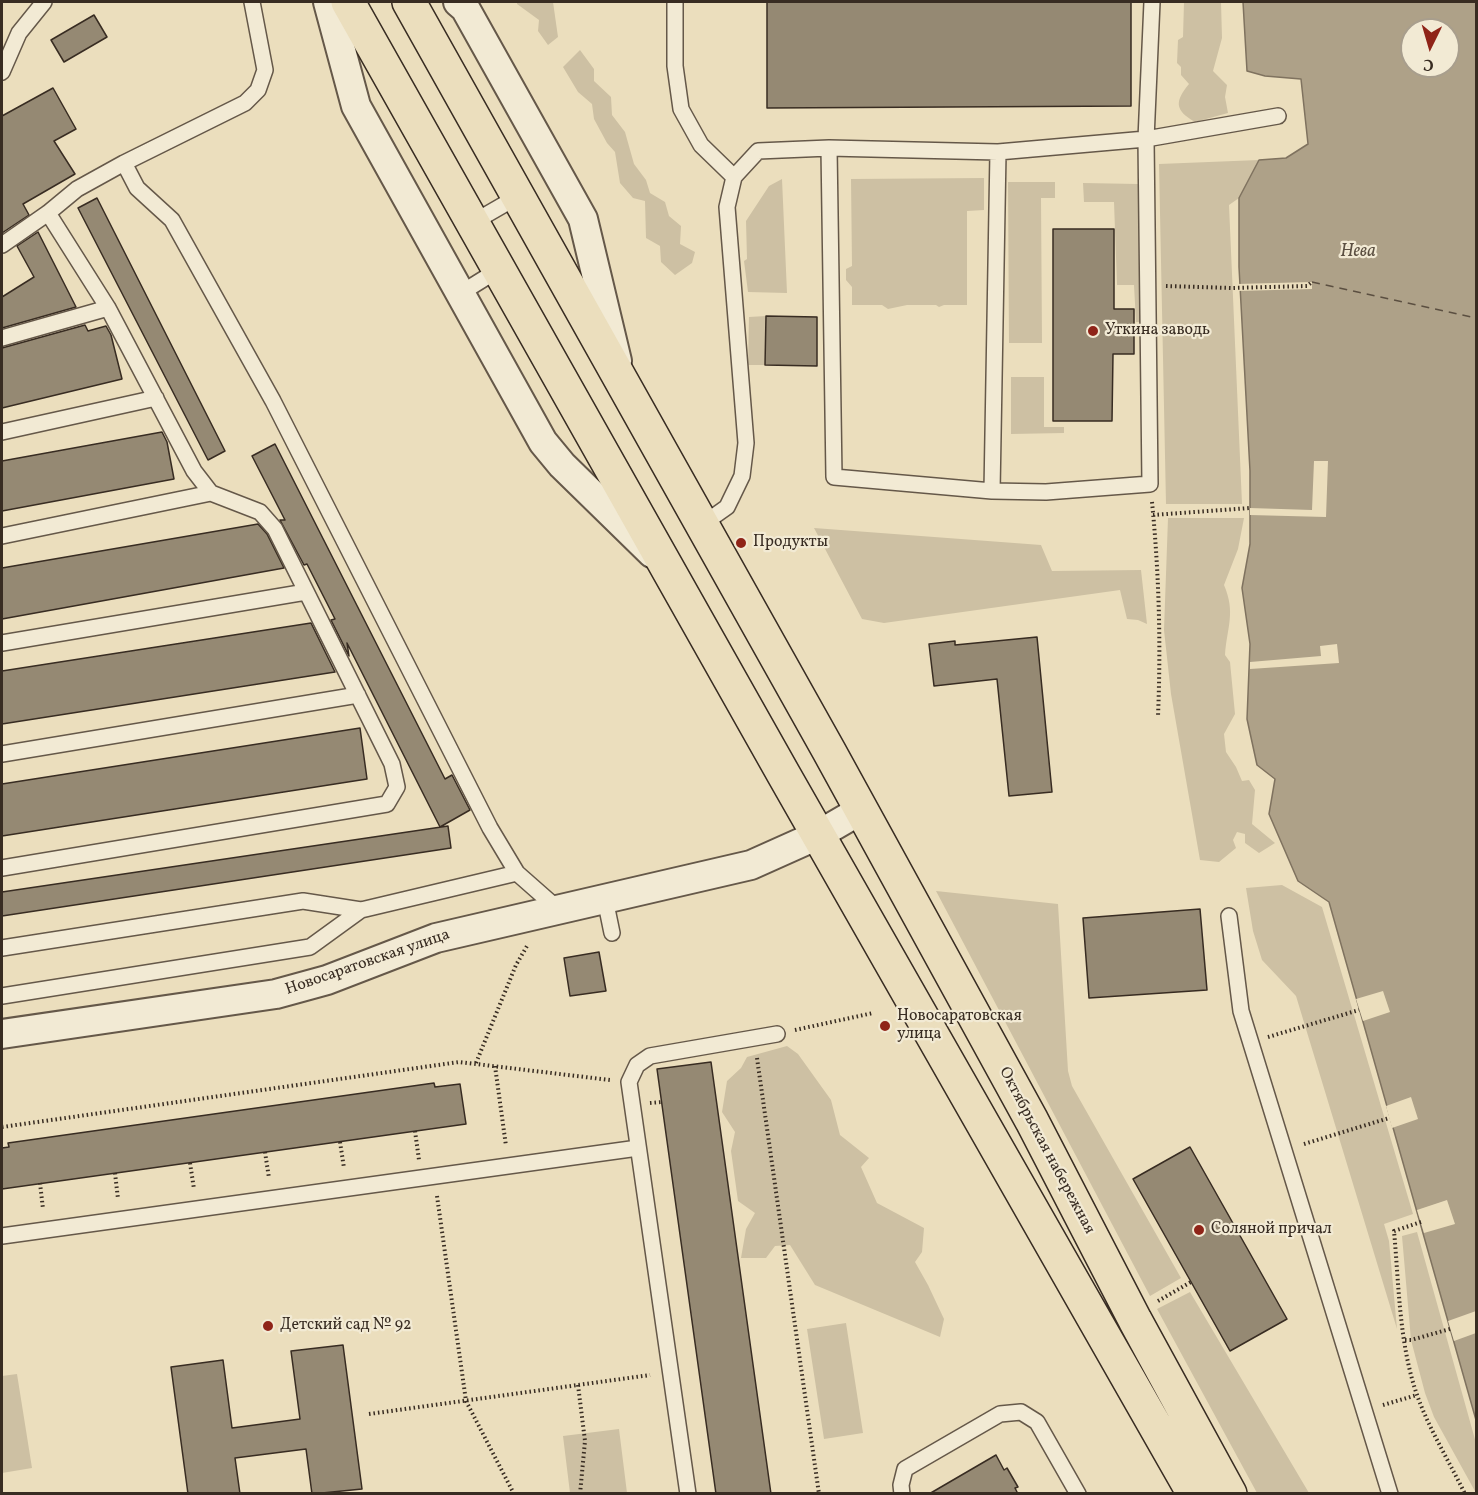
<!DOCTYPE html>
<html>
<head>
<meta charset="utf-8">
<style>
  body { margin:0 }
  #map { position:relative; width:1478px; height:1495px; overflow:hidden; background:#ebdebd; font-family:Vollkorn,serif }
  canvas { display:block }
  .frame { position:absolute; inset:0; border:3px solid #382c22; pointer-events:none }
  .north { position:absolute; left:1400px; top:18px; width:60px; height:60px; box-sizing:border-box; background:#f2ead4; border:2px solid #a89e8d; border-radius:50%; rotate:185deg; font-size:16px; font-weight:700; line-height:24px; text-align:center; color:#382c22 }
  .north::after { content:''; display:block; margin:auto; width:21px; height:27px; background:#8f2418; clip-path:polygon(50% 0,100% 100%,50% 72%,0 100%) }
</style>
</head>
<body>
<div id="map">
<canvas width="1478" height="1495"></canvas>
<div class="frame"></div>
<div class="north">С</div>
</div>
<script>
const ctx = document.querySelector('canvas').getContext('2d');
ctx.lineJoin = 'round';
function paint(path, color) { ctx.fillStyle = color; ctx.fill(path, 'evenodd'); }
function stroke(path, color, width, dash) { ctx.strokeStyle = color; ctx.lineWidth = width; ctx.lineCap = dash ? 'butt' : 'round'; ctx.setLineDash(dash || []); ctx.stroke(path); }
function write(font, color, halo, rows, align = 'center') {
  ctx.font = font + ' Vollkorn,serif'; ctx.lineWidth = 4.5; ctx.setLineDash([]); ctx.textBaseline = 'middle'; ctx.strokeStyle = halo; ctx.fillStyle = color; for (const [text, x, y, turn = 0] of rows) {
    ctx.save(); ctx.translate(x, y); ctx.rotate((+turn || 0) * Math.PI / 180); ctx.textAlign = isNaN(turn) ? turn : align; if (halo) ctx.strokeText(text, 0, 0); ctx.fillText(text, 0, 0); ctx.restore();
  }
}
const green = new Path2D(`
  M517,2h36l5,35 -10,8 -10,-14 1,-11 -22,-16z
  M1184,2h37l1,36 -9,33 14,14 -2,12 3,16 -33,9c-21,-12 -20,-21 -6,-38l-8,-9v-8l-4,-4 1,-23 5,-3z
  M580,50l14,19v12l17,16 1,18 13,17 9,32 12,16 4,13 15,9 4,14 12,10 -1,18 15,8 -3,11 -17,12 -14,-13 -1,-16 -14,-8 -1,-37 -12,-3 -13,-15 -5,-31 -8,-9 -13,-24 -2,-15 -14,-12 -15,-25z
  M1259,160l-20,38 -10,7 13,299h-76l-7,-340z
  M984,178v32l-17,1v94h-23l-5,2 -3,-2h-29l-19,4 -6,-4h-30v-18l-6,-7v-11l6,-3 -1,-87z
  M782,179l5,114 -39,-1 -4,-31 3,-2 -1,-38 23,-35z
  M1008,182h47v16h-14l1,145h-33z
  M1083,183l55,1 5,138h-7l-2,-37h-17l-3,-83h-30z
  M766,316l-1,49h-17l1,-48z
  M1011,377h33v50h20v6l-53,1z
  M1168,518h76l-6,31 -14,36c12,28 3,42 1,70l5,7 5,52 -11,20 2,18 10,15 6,14 7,-1 6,10 -3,34 23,19 -16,10 -14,-10v-9l-8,-2 -4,8 3,8 -17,14 -19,-2 -29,-166 -7,-64z
  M814,528l227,17 11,26 89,-1 6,54 -9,-4 -11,-1 -7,-29 -236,33 -22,-4z
  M1282,885l40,22 91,307 -29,10 5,17 8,88 -101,-333 -34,-36 -9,-29 -7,-43z
  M936,891l122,13 10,167 4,15 109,192 -31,18z
  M787,1046l11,8 33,46 9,35 29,23 -8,9 16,36 47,25 -2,24 -7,10 13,23 16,34 -4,18 -125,-52 -25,-40 -15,1 -9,12h-25l5,-29 9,-16 -17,-12 -7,-50 4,-19 -13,-20 5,-31 14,-13 6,-11z
  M1417,1232l59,211v50l-42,-76 -9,-24 -14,-53 -9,-104z
  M1190,1292l119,201h-52l-100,-184z
  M846,1323l17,110 -39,6 -17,-110z
  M17,1374l15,94 -30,5v-97z
  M619,1429l8,64h-57l-7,-57z`);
const water = new Path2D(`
  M1243,2h233v1418l-147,-518 -31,-21 -29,-67 6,-35 -18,-14 -10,-46 3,-75 -8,-56 8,-44v-73l-11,-204v-69l20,-38 27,-2 22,-14 -7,-65 -36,-3 -18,-5zM1412,30h36v36h-36z`);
const pier = new Path2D(`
  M1312,282v7l-75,2v-7z
  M1314,461h14l-2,56 -76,-2v-7l62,2z
  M1337,644l2,19 -89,6v-7l71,-6 -1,-10z
  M1383,991l7,21 -27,9 -7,-22z
  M1411,1097l7,22 -26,9 -6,-22z
  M1447,1200l8,24 -31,9 -7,-23z
  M1476,1311v22l-22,8 -6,-20z`);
const ferry = new Path2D(`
  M1312,282l164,36`);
const building = new Path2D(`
  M767,2h364v104l-364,2z
  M94,15l13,22 -43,25 -13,-22z
  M53,88l23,41 -22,12 21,33 -52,30 6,11 -27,18v-117z
  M97,198l128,253 -17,9 -130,-252z
  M1053,229h61v80h20v45h-21l-1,67h-59z
  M38,232l38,75 -74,21v-31l32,-20 -17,-31z
  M766,316l51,1v49l-52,-1z
  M85,325l3,6 18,-5 5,9 11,44 -120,29v-60z
  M162,432l5,10 7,37 -172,32v-50z
  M275,444l170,335 7,-4 18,35 -30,17 -93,-184 2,13 -18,-36 4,-1 -28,-55 -3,1 -24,-45h5l-33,-64z
  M258,524l9,10 17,34 -282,51v-51z
  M311,623l24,49 -333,52v-53z
  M1037,637l15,155 -43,4 -12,-117 -63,7 -5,-42 26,-3v4z
  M360,728l7,51 -365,57v-52z
  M448,826l3,22 -449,68v-24z
  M1200,909l7,81 -118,8 -6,-80z
  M599,952l7,39 -36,5 -6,-38z
  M711,1062l60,432h-55l-59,-425z
  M434,1083l1,4 25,-3 6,40 -464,65v-41l7,-1 -1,-4z
  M1190,1147l97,172 -57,32 -97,-172z
  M343,1345l19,144 -50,5 -6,-45 -71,9 5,36h-52l-17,-127 52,-7 9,68 68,-9 -9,-68z
  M996,1455l8,15 3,-2 11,19 -3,1 3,6h-89z`);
const path = new Path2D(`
  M1166,286l66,2 75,-2 5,-4
  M1152,502c7,71 9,142 6,214
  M1153,515l97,-7
  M795,1030l78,-17
  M1268,1037l91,-27
  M757,1058l62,436
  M476,1063l40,-98 11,-19
  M495,1066l11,80
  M650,1103l12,-1
  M2,1127l457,-65 151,18
  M415,1131l4,29
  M340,1142l4,26
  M1304,1144l85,-26
  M265,1152l4,26
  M190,1163l4,26
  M115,1173l3,26
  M40,1183l3,26
  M437,1196l29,205 48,93
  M1421,1222l-27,9c5,54 5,112 23,164 12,34 32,66 48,99
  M1158,1301l33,-19
  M1405,1340h6l39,-11
  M578,1385l7,56 -5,53
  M1383,1405l34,-10
  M369,1414l281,-39`);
const service = new Path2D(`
  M675,2v64l6,43 20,36 33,32
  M2,72l17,-39 25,-31
  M829,148l5,329 158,14 54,1 104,-8 -4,-345 6,-137
  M124,163l13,25 35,32 101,181 217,427 27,45 42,37
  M472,223l45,-26
  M2,245l46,-32 29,-24 47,-26 121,-60 13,-13 7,-20 -13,-68
  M461,293l37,-23
  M2,338l106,-30
  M2,432l154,-34
  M992,491l6,-339
  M703,524l24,-17 15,-31 4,-33 -19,-236 7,-30 24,-26 71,-3 169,4 148,-13 132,-23
  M2,536l209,-43
  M2,643l304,-51
  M2,754l356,-59
  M2,868l385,-64 10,-17 -5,-23 -117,-235 -15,-17 -49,-19 -17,-22 -86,-163 -60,-95
  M605,899l7,34
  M1229,916l12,95 149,483
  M2,948l301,-47 58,9 156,-37
  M2,996l308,-49 51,-37
  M2,1236l636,-88
  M688,1494l-59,-412 8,-17 13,-9 127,-22
  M902,1494l-1,-9 4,-16 95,-55 21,-2 16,10 41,72`);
const minor = new Path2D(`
  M328,2l28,104 187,336 19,23 90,88
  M458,2l7,6 118,211 34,142
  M2,1034l274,-40 51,-14 109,-42 315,-73 67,-30 43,-25`);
const primary = new Path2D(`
  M348,2l436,773 410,719
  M409,2l420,749 203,370 103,199 95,174`);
const markers = [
  [1093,331,6,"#8f2418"],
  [741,543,6,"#8f2418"],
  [885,1026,6,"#8f2418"],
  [1199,1230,6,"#8f2418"],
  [268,1326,6,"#8f2418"]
];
const poiNames = [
  ["Уткина заводь",1105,331],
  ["Продукты",753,543],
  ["Новосаратовская",897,1017],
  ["улица",897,1035],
  ["Соляной причал",1211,1230],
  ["Детский сад № 92",280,1326]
];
const streetNames = [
  ["Новосаратовская улица",368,963,-19],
  ["Октябрьская набережная",1046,1151,62]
];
const waterNames = [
  ["Нева",1358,253]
];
paint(green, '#cdc0a3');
paint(water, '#aea188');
stroke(water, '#7f725f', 1.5);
paint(pier, '#ebdebd');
stroke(ferry, '#5b4f41', 1.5, [8, 6]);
paint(building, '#958973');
stroke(building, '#382c22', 1.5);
stroke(service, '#655849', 18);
stroke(minor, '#655849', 32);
stroke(primary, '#382c22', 36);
stroke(path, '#382c22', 4, [1.5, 3]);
stroke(service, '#f2ead4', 15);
stroke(minor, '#f2ead4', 28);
stroke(primary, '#ebdebd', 33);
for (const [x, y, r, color] of markers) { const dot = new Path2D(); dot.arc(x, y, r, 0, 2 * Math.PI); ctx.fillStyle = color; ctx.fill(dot); stroke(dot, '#f2ead4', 2); }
write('16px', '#382c22', '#f2ead4', poiNames, 'left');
write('16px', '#382c22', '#f2ead4', streetNames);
write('italic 18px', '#5b4f41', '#f2ead4', waterNames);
</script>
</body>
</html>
